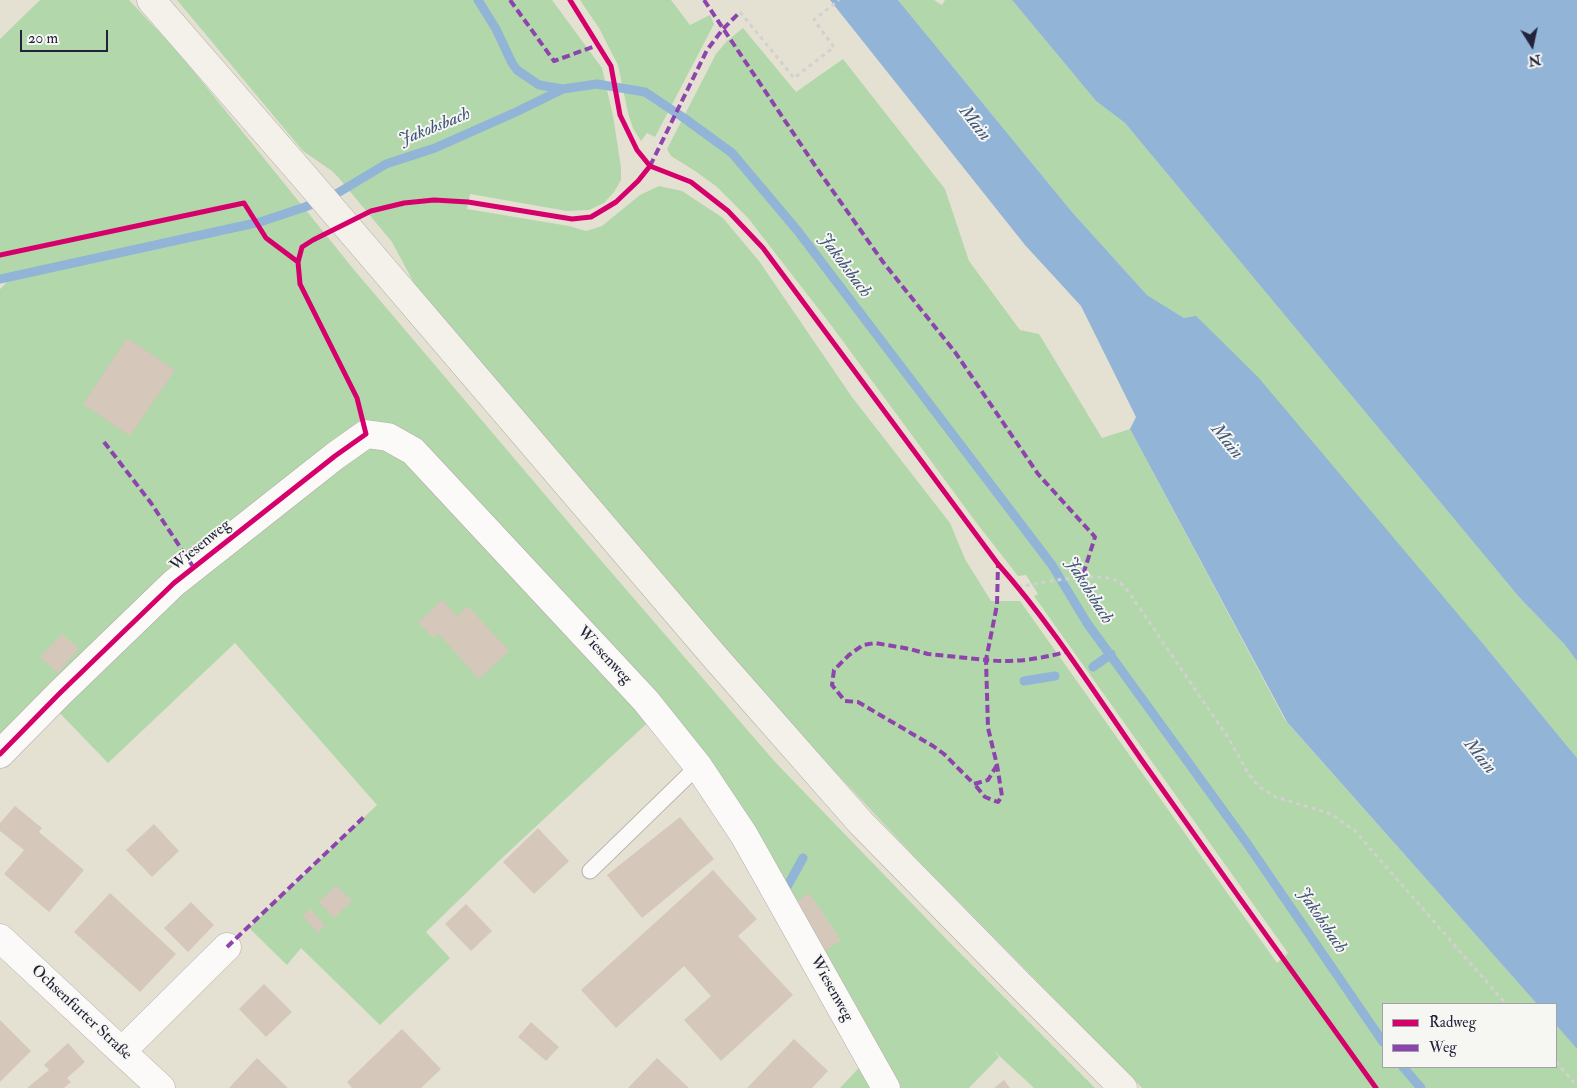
<!DOCTYPE html>
<html>
<head>
<meta charset="utf-8">
<style>
  body { margin:0 }
  #map { position:relative; width:1577px; height:1088px; overflow:hidden; background:#e4e1d3; font-family:"IM FELL Double Pica",serif }
  canvas { display:block }
  .legend { position:absolute; left:1382px; top:1003px; width:175px; height:65px; box-sizing:border-box; background:#f6f6f2; border:1px solid #a1a1a9; margin:0; padding:6px 9px; list-style:none; font-size:15px; color:#22223b }
  .legend li { display:flex; align-items:center; gap:10px; height:25px }
  .legend b { width:25px; border:1px solid #a1a1a9 }
  .north { position:absolute; left:1507px; top:20px; width:50px; height:50px; -webkit-text-stroke:4px #f6f6f2; paint-order:stroke; rotate:170deg; font-size:14px; font-weight:700; line-height:20px; text-align:center; color:#22223b }
  .north::after { content:''; display:block; margin:auto; width:18px; height:22px; background:#22223b; clip-path:polygon(50% 0,100% 100%,50% 72%,0 100%) }
  .scale { position:absolute; left:20px; top:30px; width:88px; height:22px; box-sizing:border-box; border:2px solid #22223b; border-top:0; padding-left:6px; font-size:15px; line-height:18px; white-space:nowrap; color:#22223b; -webkit-text-stroke:4px #f6f6f2; paint-order:stroke }
</style>
</head>
<body>
<div id="map">
<canvas width="1577" height="1088"></canvas>
<ul class="legend">
<li><b style="height:6px;background:#d6006c"></b>Radweg</li>
<li><b style="height:6px;background:#8e44ad"></b>Weg</li>
</ul>
<div class="north">N</div>
<div class="scale">20 m</div>
</div>
<script>
const ctx = document.querySelector('canvas').getContext('2d');
ctx.lineJoin = 'round';
function paint(path, color) { ctx.fillStyle = color; ctx.fill(path, 'evenodd'); }
function stroke(path, color, width, dash) { ctx.strokeStyle = color; ctx.lineWidth = width; ctx.lineCap = dash ? 'butt' : 'round'; ctx.setLineDash(dash || []); ctx.stroke(path); }
function write(font, color, halo, rows, align = 'center') {
  ctx.font = font + ' "IM FELL Double Pica",serif'; ctx.lineWidth = 4; ctx.setLineDash([]); ctx.textBaseline = 'middle'; ctx.strokeStyle = halo; ctx.fillStyle = color; for (const [text, x, y, turn = 0] of rows) {
    ctx.save(); ctx.translate(x, y); ctx.rotate((+turn || 0) * Math.PI / 180); ctx.textAlign = isNaN(turn) ? turn : align; if (halo) ctx.strokeText(text, 0, 0); ctx.fillText(text, 0, 0); ctx.restore();
  }
}
const green = new Path2D(`
  M40,0h89l49,52 177,219 231,272 189,219 179,185 141,141h-61l-40,-37 5,6 -30,31h-129l28,-30 -211,-344 -156,145 -75,73 24,26 -70,67 -79,-77 -14,17 -38,-37 128,-123 -142,-162 -127,120 -58,-60 -50,36v-450l11,-11 -11,1v-240z
  M177,0h375l50,68 11,48 8,51v13l-7,12 -10,11 -15,7 -22,1 -97,-17 -3,15 102,17 17,5 16,-5 38,-31 19,-9 23,5 41,27 36,43 93,136 98,126 15,36 26,42h29l257,362 11,-10 -254,-357 4,-2 -12,-19 -8,1 -43,-55 -144,-196 -83,-107 -32,-32 -21,-15 -24,-15 -4,-7 49,-95 11,-13 16,-13 53,64 47,-33 102,130 24,72 51,69 19,4 63,104 28,-9 155,291 252,284h-154v63h173v-42l21,24v39h-435l-229,-233 -131,-140 -367,-430 -23,-43 -54,-65 -6,-6 -29,-20z
  M580,0h91l19,25 20,-10 4,9 -59,113 -8,-4 -6,8 -8,-13 -5,-15 -10,-48 -19,-37z
  M898,0h36l8,5 3,-5h67l84,101 29,22 394,474 46,48 12,16v97l-88,-107 -305,-333 -37,-23 -75,-83z`);
const water = new Path2D(`
  M830,0h68l174,212 75,83 37,23 12,-2 62,61 231,274 88,107v291l-21,-24v-21h-19l-250,-282 -157,-293 6,-12 -55,-111 -56,-61z
  M1012,0h565v661l-12,-16 -46,-48 -394,-474 -29,-22z`);
const stream = new Path2D(`
  M478,0l18,29 16,34 5,7 22,15 24,4
  M0,279l260,-57 45,-15 31,-13 50,-30 49,-16 81,-36 47,-23 34,-5 48,8 39,26 48,35 65,77 255,335 35,58 159,219 137,200
  M1093,667l18,-13
  M1024,681l31,-5
  M783,894l20,-36
  M1403,1067l18,21`);
const building = new Path2D(`
  M127,338l48,32 -45,66 -47,-32z
  M442,600l15,16 11,-10 41,45 -30,28 -41,-46 -5,5 -15,-16z
  M62,634l17,15 -21,24 -18,-16z
  M15,806l27,22 -3,4 45,38 -35,42 -45,-38 20,-24 -24,-19v-8z
  M680,817l34,42 -72,59 -35,-43z
  M154,824l25,27 -27,26 -26,-27z
  M538,828l31,33 -35,33 -31,-32z
  M713,870l44,49 -19,17 55,59 -72,66 -37,-41 27,-24 -27,-30 -68,62 -35,-38z
  M336,885l16,16 -18,17 -15,-16z
  M110,893l66,61 -36,38 -66,-60z
  M809,893l32,47 -19,13 -33,-46z
  M191,902l23,23 -26,27 -24,-24z
  M466,904l26,27 -21,20 -26,-27z
  M310,909l15,16 -7,8 -16,-17z
  M264,984l28,28 -26,25 -27,-28z
  M0,1020l31,31 -31,31z
  M531,1022l28,25 -13,14 -28,-24z
  M402,1029l39,40 -20,19h-69l-5,-6z
  M794,1039l34,32 -16,17h-65z
  M68,1043l17,19 -18,16 4,4 -7,6h-37l22,-18 -5,-5z
  M257,1058l31,30h-59z
  M657,1058l32,30h-61z
  M1004,1080l6,8h-16z`);
const path = new Path2D(`
  M740,12l54,66 40,-31 -20,-27 25,-20
  M266,238l32,24
  M1018,587c22,-4 82,-17 101,-5 5,3 9,10 13,15l97,142 19,34 10,13 18,11 55,17 23,16 152,174
  M1556,1062l21,24`);
const service = new Path2D(`
  M590,871l108,-105`);
const minor = new Path2D(`
  M0,754l60,-61 114,-110 161,-127 31,-22 22,3 25,14 233,250 52,65 46,69 142,253
  M122,1051l105,-104`);
const tertiary = new Path2D(`
  M0,938l161,150`);
const secondary = new Path2D(`
  M151,0l158,182 405,474 147,167 156,159 106,106`);
const quiet = new Path2D(`
  M510,0l44,61 44,-16
  M704,0l114,170 65,92 72,90 83,122 57,63 -13,41
  M650,166l57,-116 16,-21 17,-17
  M104,442l47,61 43,65
  M997,765l-9,15 -14,4 -30,-30 -11,-8 -75,-44 -13,-1 -13,-16 2,-15 15,-15 14,-10 12,-2 35,6 18,5 58,6 11,-55 1,-41
  M976,786l9,11 13,5 4,-6 -5,-31 -9,-37 -2,-68c28,3 53,-1 80,-8
  M227,947l138,-131`);
const cycleway = new Path2D(`
  M570,0l41,66 9,49 17,35 13,16 41,16 37,29 35,37 235,316c54,61 98,131 145,198 77,109 155,218 233,326
  M0,255l244,-52 22,35 32,24
  M0,754l60,-61 114,-110 161,-127 31,-22 -9,-36 -57,-114 -2,-22 4,-15 11,-7 58,-29 33,-8 30,-3 34,2 104,17 19,-2 25,-15 22,-21 12,-15`);
const streetNames = [
  ["Wiesenweg",201,546,-39],
  ["Wiesenweg",604,656,47],
  ["Wiesenweg",831,989,61],
  ["Ochsenfurter Straße",81,1013,43]
];
const waterNames = [
  ["Main",974,124,52],
  ["Jakobsbach",435,128,-22],
  ["Jakobsbach",844,266,53],
  ["Main",1226,442,51],
  ["Jakobsbach",1088,591,58],
  ["Main",1479,757,51],
  ["Jakobsbach",1321,921,56]
];
paint(green, '#b2d7aa');
paint(water, '#91b4d7');
stroke(stream, '#91b4d7', 9);
paint(building, '#d6c7bb');
stroke(service, '#b0aea8', 17);
stroke(minor, '#b0aea8', 29);
stroke(tertiary, '#b0aea8', 29);
stroke(secondary, '#b0aea8', 29);
stroke(path, '#d1d1cf', 3, [4, 4]);
stroke(service, '#fbfaf8', 15);
stroke(minor, '#fbfaf8', 28);
stroke(tertiary, '#fbfaf8', 28);
stroke(secondary, '#f4f1eb', 28);
stroke(quiet, '#8e44ad', 4, [8, 4]);
stroke(cycleway, '#d6006c', 5);
write('16px', '#22223b', '#f6f6f2', streetNames);
write('italic 18px', '#40557a', '#f6f6f2', waterNames);
</script>
</body>
</html>
